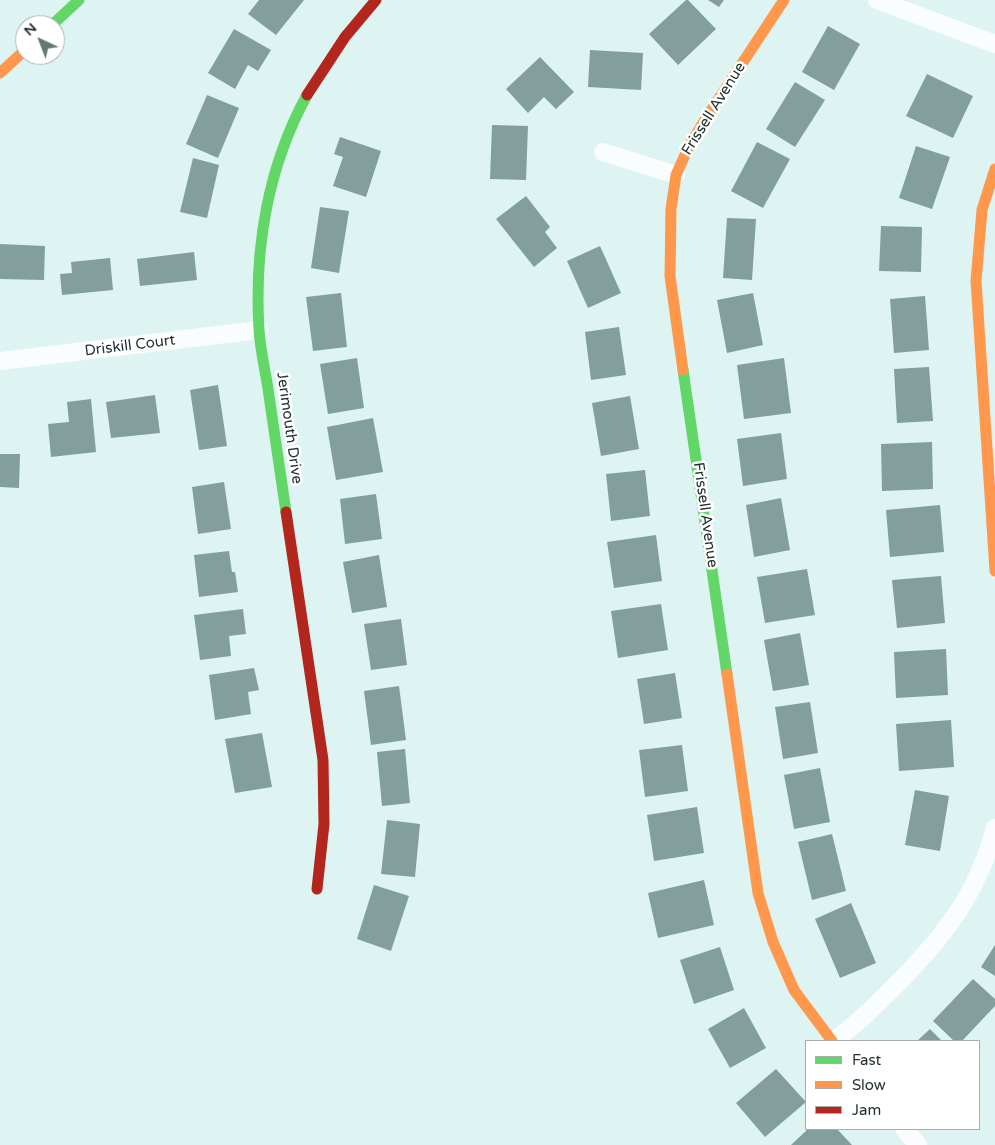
<!DOCTYPE html>
<html>
<head>
<meta charset="utf-8">
<style>
  body { margin:0 }
  #map { position:relative; width:995px; height:1145px; overflow:hidden; background:#def4f2; font-family:"Varela Round",sans-serif }
  canvas { display:block }
  .legend { position:absolute; left:805px; top:1040px; width:175px; height:90px; box-sizing:border-box; background:#fff; border:1px solid #a7adad; margin:0; padding:6px 9px; list-style:none; font-size:15px; color:#233231 }
  .legend li { display:flex; align-items:center; gap:10px; height:25px }
  .legend b { width:25px; border:1px solid #a7adad }
  .north { position:absolute; left:15px; top:15px; width:50px; height:50px; box-sizing:border-box; background:#fff; border:1px solid #a7adad; border-radius:50%; rotate:317deg; font-size:14px; font-weight:700; line-height:20px; text-align:center; color:#233231 }
  .north::after { content:''; display:block; margin:auto; width:18px; height:22px; background:#647675; clip-path:polygon(50% 0,100% 100%,50% 72%,0 100%) }
</style>
</head>
<body>
<div id="map">
<canvas width="995" height="1145"></canvas>
<ul class="legend">
<li><b style="height:6px;background:#63d668"></b>Fast</li>
<li><b style="height:6px;background:#ff974d"></b>Slow</li>
<li><b style="height:6px;background:#b3261e"></b>Jam</li>
</ul>
<div class="north">N</div>
</div>
<script>
const ctx = document.querySelector('canvas').getContext('2d');
ctx.lineJoin = 'round';
function paint(path, color) { ctx.fillStyle = color; ctx.fill(path, 'evenodd'); }
function stroke(path, color, width, dash) { ctx.strokeStyle = color; ctx.lineWidth = width; ctx.lineCap = dash ? 'butt' : 'round'; ctx.setLineDash(dash || []); ctx.stroke(path); }
function write(font, color, halo, rows, align = 'center') {
  ctx.font = font + ' "Varela Round",sans-serif'; ctx.lineWidth = 5; ctx.setLineDash([]); ctx.textBaseline = 'middle'; ctx.strokeStyle = halo; ctx.fillStyle = color; for (const [text, x, y, turn = 0] of rows) {
    ctx.save(); ctx.translate(x, y); ctx.rotate((+turn || 0) * Math.PI / 180); ctx.textAlign = isNaN(turn) ? turn : align; if (halo) ctx.strokeText(text, 0, 0); ctx.fillText(text, 0, 0); ctx.restore();
  }
}
const building = new Path2D(`
  M259,0h45l-28,35 -28,-21z
  M686,0h2l28,29 -38,36 -29,-31z
  M708,0h16l-5,7z
  M828,26l32,18 -26,46 -32,-18z
  M234,29l37,21 -13,21 -10,-6 -13,24 -27,-16z
  M590,50l53,3 -2,37 -53,-3z
  M540,57l34,35 -18,17 -12,-12 -16,16 -22,-24z
  M927,74l46,22 -20,42 -47,-22z
  M795,82l30,18 -30,47 -29,-18z
  M207,95l32,13 -21,50 -32,-14z
  M492,125l36,1 -2,54 -36,-1z
  M340,137l41,14 -15,46 -33,-11 10,-29 -9,-3z
  M757,142l33,17 -27,49 -32,-17z
  M916,146l34,11 -18,52 -33,-11z
  M193,158l26,7 -12,53 -27,-6z
  M526,196l24,31 -5,5 12,16 -23,19 -38,-48z
  M320,207l29,4 -10,62 -28,-5z
  M727,218l29,1 -4,61 -29,-2z
  M881,226l41,1 -1,45 -42,-1z
  M0,244l45,2 -1,34 -44,-1z
  M600,246l21,47 -33,15 -21,-47z
  M194,252l3,28 -57,6 -3,-27z
  M110,258l3,32 -51,5 -2,-21 12,-1 -1,-11z
  M341,293l6,54 -34,4 -7,-54z
  M753,293l10,52 -36,8 -10,-53z
  M925,296l4,54 -35,3 -4,-54z
  M619,327l7,48 -35,5 -6,-48z
  M357,358l7,50 -36,6 -8,-50z
  M784,358l7,55 -47,6 -7,-54z
  M929,367l4,54 -36,2 -3,-54z
  M218,385l9,61 -28,4 -9,-60z
  M155,395l5,38 -49,5 -5,-36z
  M630,396l9,53 -38,7 -9,-53z
  M91,399l5,53 -45,5 -3,-33 21,-2 -2,-20z
  M373,418l10,54 -47,8 -9,-53z
  M781,433l6,46 -44,7 -6,-47z
  M932,442l1,47 -51,2 -1,-47z
  M0,454h20l-1,34 -19,-1z
  M645,470l5,46 -39,5 -5,-47z
  M224,482l7,47 -33,5 -6,-47z
  M376,494l6,45 -37,5 -5,-45z
  M781,498l9,52 -36,7 -8,-52z
  M940,505l4,47 -54,5 -4,-47z
  M656,535l6,46 -48,7 -7,-46z
  M229,551l3,21h3l3,20 -39,5 -5,-42z
  M379,555l8,52 -35,6 -9,-51z
  M807,569l8,46 -50,8 -8,-46z
  M941,576l4,47 -48,5 -5,-48z
  M661,604l7,46 -50,8 -7,-47z
  M243,609l3,25 -17,2 2,20 -31,4 -6,-45z
  M401,619l6,46 -36,5 -7,-46z
  M800,633l9,52 -36,6 -9,-51z
  M946,649l2,46 -52,3 -2,-46z
  M254,668l5,22 -11,2 3,22 -36,6 -6,-45z
  M675,673l7,45 -38,6 -7,-45z
  M399,686l7,54 -35,5 -7,-54z
  M810,702l8,51 -35,6 -8,-52z
  M951,720l3,47 -55,4 -3,-47z
  M262,733l10,54 -37,6 -10,-54z
  M682,745l6,46 -43,6 -6,-47z
  M405,749l5,54 -28,3 -5,-54z
  M820,768l10,54 -36,7 -10,-54z
  M915,790l34,6 -9,55 -35,-6z
  M697,807l7,46 -50,8 -7,-46z
  M387,820l33,4 -5,53 -34,-3z
  M832,834l14,57 -34,9 -14,-58z
  M704,880l10,45 -56,13 -10,-45z
  M374,885l35,11 -18,55 -34,-12z
  M851,903l25,60 -36,15 -25,-59z
  M995,945v31l-14,-9z
  M720,947l14,43 -40,14 -14,-44z
  M973,979l22,20v7l-33,35h-8l-21,-20z
  M744,1008l22,40 -36,20 -22,-39z
  M930,1029l12,12h-25z
  M776,1069l30,33 -41,35 -29,-34z
  M808,1129h29l15,16h-61z`);
const street = new Path2D(`
  M877,0l118,44
  M603,152l73,23
  M0,361l259,-31
  M833,1041c22,-15 41,-34 60,-53 49,-49 84,-92 102,-160
  M904,1129l14,16`);
const fast = new Path2D(`
  M52,25l27,-25
  M683,370l44,304
  M286,512c-6,-41 -12,-82 -18,-123 -3,-20 -8,-40 -9,-60 -5,-81 9,-163 48,-234`);
const slow = new Path2D(`
  M0,73l25,-23
  M995,169l-13,41 -6,71 19,290
  M683,370l-13,-94 1,-67 5,-34 13,-29 17,-28 78,-118
  M727,674l31,219 15,49 21,48 38,51`);
const jam = new Path2D(`
  M307,95l38,-58 31,-37
  M286,512l37,248 1,64 -7,65`);
const streetNames = [
  ["Frissell Avenue",714,109,-58],
  ["Driskill Court",130,346,-7],
  ["Jerimouth Drive",289,428,82],
  ["Frissell Avenue",705,515,82]
];
paint(building, '#829f9d');
stroke(street, '#fafdfd', 18);
stroke(fast, '#63d668', 11);
stroke(slow, '#ff974d', 11);
stroke(jam, '#b3261e', 11);
write('15px', '#233231', '#fff', streetNames);
</script>
</body>
</html>
